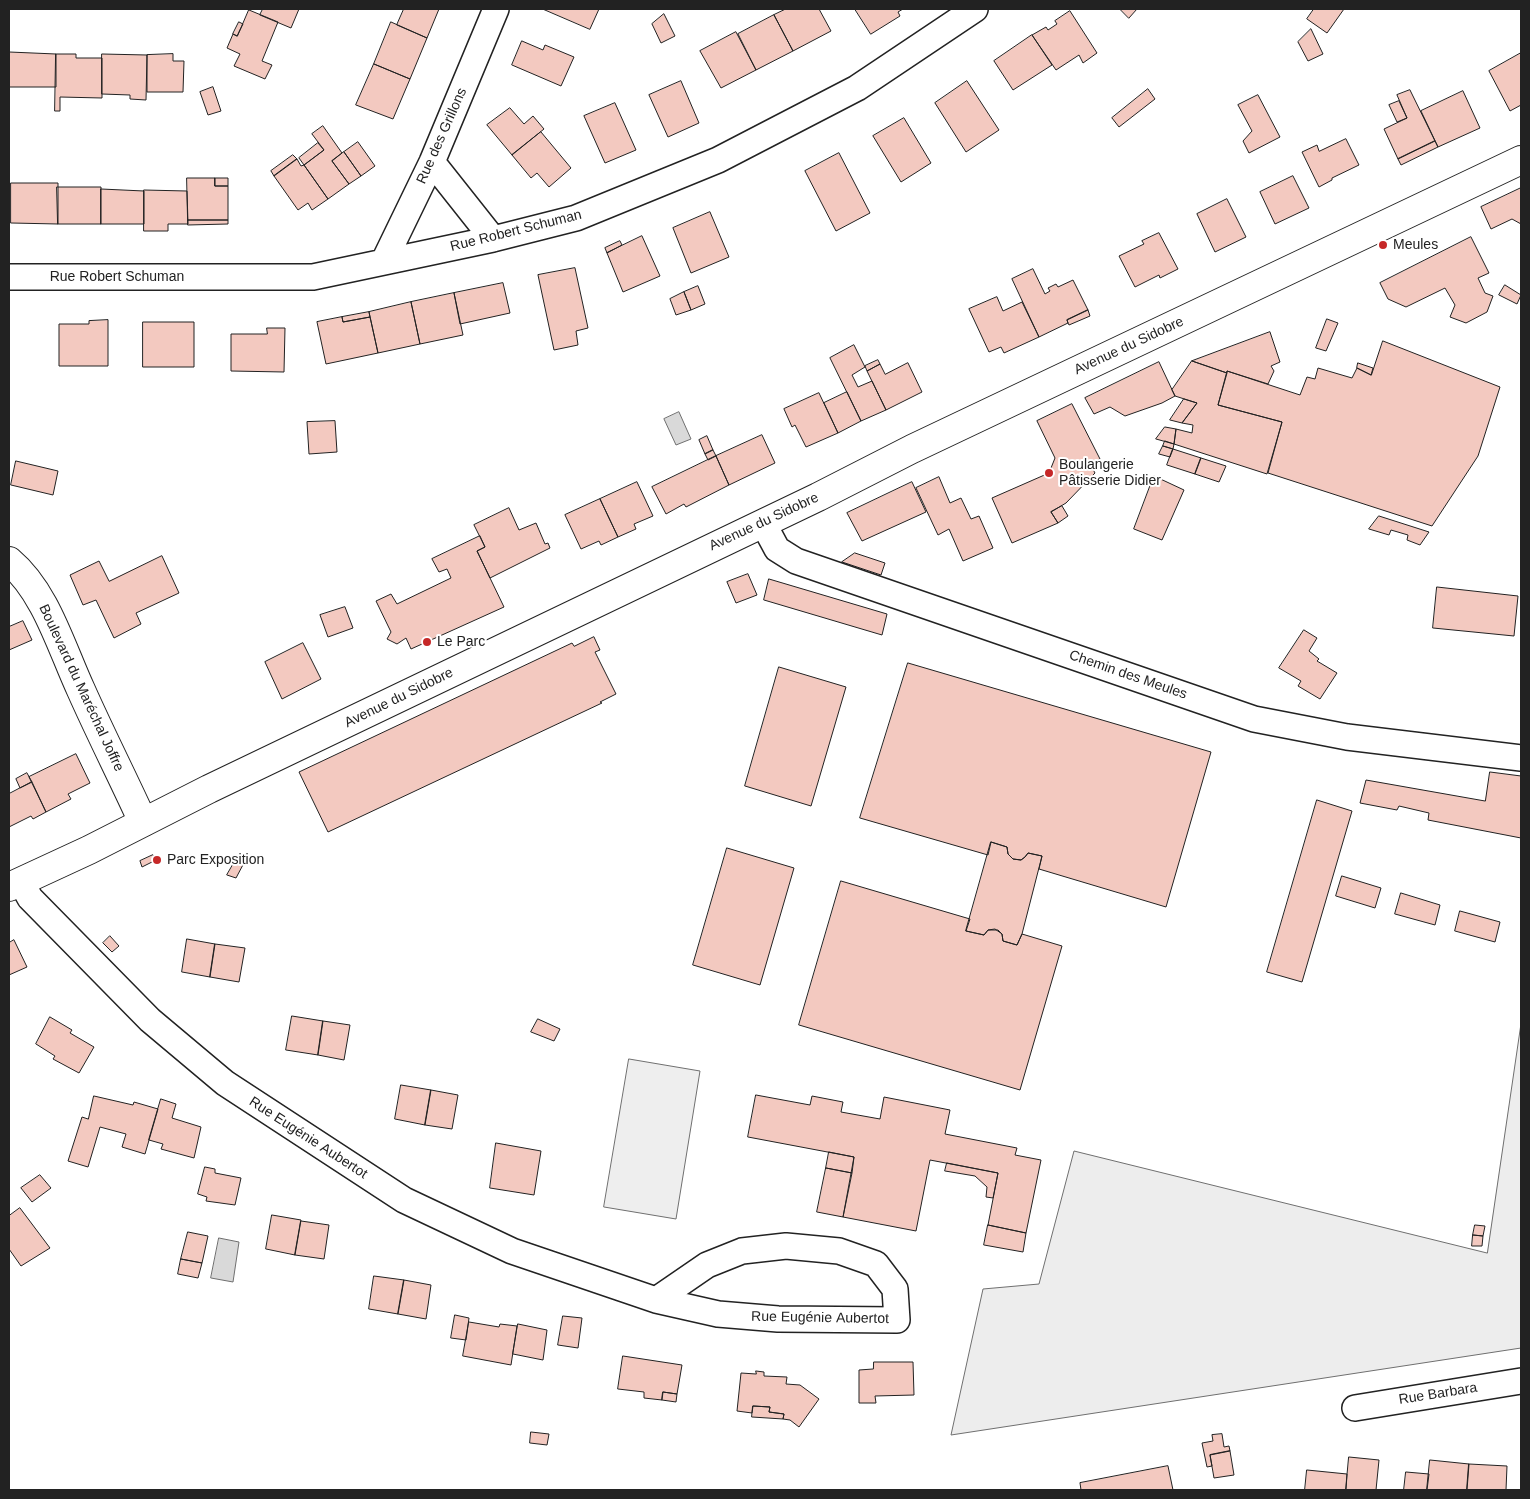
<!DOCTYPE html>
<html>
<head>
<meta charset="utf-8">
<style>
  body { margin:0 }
  #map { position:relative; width:1530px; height:1499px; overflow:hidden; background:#fff; font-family:Helvetica,sans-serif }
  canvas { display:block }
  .frame { position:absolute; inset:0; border:10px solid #222; pointer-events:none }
</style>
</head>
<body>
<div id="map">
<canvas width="1530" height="1499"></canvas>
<div class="frame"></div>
</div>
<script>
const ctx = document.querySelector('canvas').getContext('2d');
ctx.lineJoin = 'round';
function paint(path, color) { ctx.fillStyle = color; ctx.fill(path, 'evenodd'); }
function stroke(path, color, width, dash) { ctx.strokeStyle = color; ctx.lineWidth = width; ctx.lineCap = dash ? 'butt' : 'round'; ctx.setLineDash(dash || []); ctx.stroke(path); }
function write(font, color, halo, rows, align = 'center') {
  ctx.font = font + ' Helvetica,sans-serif'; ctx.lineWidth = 4; ctx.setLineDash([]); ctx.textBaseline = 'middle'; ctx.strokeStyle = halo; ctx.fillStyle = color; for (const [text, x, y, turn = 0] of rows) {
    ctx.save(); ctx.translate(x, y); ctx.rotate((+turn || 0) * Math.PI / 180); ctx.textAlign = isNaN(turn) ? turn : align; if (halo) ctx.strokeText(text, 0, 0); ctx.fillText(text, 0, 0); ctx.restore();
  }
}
const green = new Path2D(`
  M629,1059l71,12 -24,148 -72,-12z`);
const parking = new Path2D(`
  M1521,1024v324l-570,87 32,-146 56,-5 35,-133 413,102z`);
const water = new Path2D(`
  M679,412l12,27 -15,6 -12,-26z
  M219,1238l20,4 -6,40 -22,-4z`);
const building = new Path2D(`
  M263,9h36l-8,19 -31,-13z
  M404,9h35l-12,29 -30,-13z
  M543,9h56l-9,20z
  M786,9h33l12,22 -38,20 -19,-36z
  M855,9h48l-5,3 2,4 -29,18z
  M1120,9h17l-8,9z
  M1314,9h30l-17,24 -20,-14z
  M249,10l29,12 -16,39 10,4 -7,14 -31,-13 6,-12 -13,-6 6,-14 4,2z
  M1070,11l27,42 -14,10 -4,-8 -23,15 -24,-35 14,-8 2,3 9,-6 -2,-3z
  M664,14l11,22 -14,7 -9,-19z
  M774,15l19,36 -37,19 -18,-36z
  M239,22l4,2 -6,12 -4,-2z
  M391,22l36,16 -17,41 -36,-15z
  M1311,29l12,25 -15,7 -10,-19z
  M736,32l20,38 -35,18 -21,-37z
  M1032,35l20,30 -39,25 -19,-29z
  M522,41l21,9 2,-5 29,12 -13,29 -49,-21z
  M9,52l47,2v33h-47z
  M1521,53v52l-11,6 -21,-40z
  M56,54h20v4h26v40l-42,-1v14h-5z
  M102,54l45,1 -1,45 -16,-1v-4l-28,-1z
  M173,54v7h11l-1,31h-36v-37z
  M374,64l36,15 -17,40 -37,-14z
  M681,81l18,42 -31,14 -19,-42z
  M967,81l32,49 -33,22 -31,-49z
  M213,87l8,24 -13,4 -8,-23z
  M1148,89l7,10 -36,28 -7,-9z
  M1410,90l25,51 -37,18 -14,-30 23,-11 -10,-23z
  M1463,91l17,37 -42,19 -17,-36z
  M1258,95l22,42 -31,16 -6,-12 9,-10 -14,-26z
  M1399,101l8,17 -10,4 -8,-17z
  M615,103l21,47 -31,13 -21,-47z
  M510,108l14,16 9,-8 11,13 -32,26 -25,-30z
  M904,118l27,45 -30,19 -28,-46z
  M323,126l19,27 -10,8 17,23 -21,15 -24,-34 20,-15 -12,-16z
  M541,132l30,36 -22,19 -12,-14 -6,5 -19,-23z
  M1346,139l13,26 -27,13v2l-13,7 -17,-35 15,-7 2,6z
  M1435,141l3,6 -37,18 -3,-6z
  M358,142l17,24 -14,10 -17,-24z
  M318,143l6,7 -20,15 -5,-7z
  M344,152l17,24 -12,8 -17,-23z
  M839,153l31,60 -34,18 -31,-60z
  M293,155l4,4 -23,17 -3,-5z
  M297,159l4,7 3,-1 24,34 -16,11 -4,-7 -10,7 -24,-34z
  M1293,176l16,32 -34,16 -15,-32z
  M187,178h28v8h13v34h-40z
  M215,178h13v8h-13z
  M11,183h47v41l-47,-1z
  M57,187h44v37h-43z
  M1521,188v36l-9,-5 -21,10 -10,-22z
  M101,189l43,2v33h-43z
  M144,190l43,1 1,33h-20v7h-24z
  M1227,199l19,38 -31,15 -18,-38z
  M710,212l19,45 -38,16 -18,-45z
  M188,220h40v4l-40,1z
  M1159,233l19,36 -18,9 -1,-3 -24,12 -16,-31 25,-12 -2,-3z
  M642,236l18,40 -37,16 -16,-39z
  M1471,237l18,36 -11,5 7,15 8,3 -6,16 -21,11 -16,-6 5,-12 -10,-17 -39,19 -18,-8 -8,-16z
  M620,241l2,4 -15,8 -2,-5z
  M575,268l13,60 -12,3 2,14 -24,5 -16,-75z
  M1033,269l12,25 5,-3 -2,-3 8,-4 2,3 15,-7 15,30 -21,10 1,3 -29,14 -27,-58z
  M503,283l7,30 -50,11 -6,-31z
  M1505,285l16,10 -4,9 -18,-9z
  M698,286l7,18 -14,6 -7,-18z
  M684,292l7,18 -15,5 -6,-16z
  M454,293l9,42 -43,9 -9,-42z
  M997,297l6,14 19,-9 17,35 -35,16 -3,-6 -12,5 -20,-43z
  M411,302l9,42 -42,9 -9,-41z
  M1088,310l2,6 -21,9 -1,-2 -1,-3z
  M369,312l1,5 -27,5 -1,-5z
  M342,317l1,5 27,-5 8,36 -52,11 -9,-42z
  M1327,319l11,4 -12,28 -10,-3z
  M108,320v46h-49v-42h30v-3z
  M143,322h51v45h-51z
  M267,328h18l-1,44 -53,-1v-37h36z
  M1270,332l10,30 -9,4 3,5 -6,13 -41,-13v2l-35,-12z
  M1383,341l117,46 -22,69 -46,70 -164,-53 14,-51 -64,-17 9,-34 73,24 7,-18 8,2 3,-11 34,10 5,-10 14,7z
  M854,345l11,22 -13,8 6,12 14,-6 14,29 -25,11 -31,-63z
  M878,360l2,4 -13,7 -2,-5z
  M1192,361l35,12 -9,32 64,17 -15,52 -93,-30 2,-15 16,4 1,-8 -11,-2 15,-20 -22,-7 -3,-6z
  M1159,362l16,34 -13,7 -37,13 -15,-9 -16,7 -9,-16z
  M908,363l14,29 -36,18 -19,-39 13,-7 5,10z
  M1358,363l15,5 -2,7 -14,-7z
  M847,392l14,29 -23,12 -14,-30z
  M819,393l19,40 -32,14 -11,-22 -3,2 -8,-18z
  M1184,399l13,4 -15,20 -12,-3z
  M1072,404l28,55 -10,5 5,9 -29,30 -15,9 7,11 -46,20 -20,-45 57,-25 6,-15 -18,-37z
  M335,421l2,31 -28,2 -2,-32z
  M1165,427l11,2 -2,15 -18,-5z
  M762,435l13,28 -46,22 -13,-29z
  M707,436l6,14 -8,4 -6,-14z
  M1165,441l9,3 -1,5 -10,-3z
  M1163,446l10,3 -3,8 -11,-3z
  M1173,449l28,9 -6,16 -28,-9z
  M713,450l3,6 -8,4 -3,-6z
  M716,456l13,29 -43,22 -2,-3 -18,10 -14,-27z
  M1201,458l25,8 -7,16 -24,-8z
  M16,461l42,10 -5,24 -42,-10z
  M1154,476l30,14 -22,50 -28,-11z
  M939,477l11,26 11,-5 10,21 8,-3 14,32 -30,13 -14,-32 -11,6 -22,-47z
  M637,482l16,34 -19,8 2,5 -18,8 -18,-38z
  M912,482l14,30 -64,29 -15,-28z
  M600,499l18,38 -17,8 -2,-4 -18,8 -16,-34z
  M1062,506l6,10 -10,7 -7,-11z
  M509,508l10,22 17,-7 9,21 3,-1 2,5 -60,30 -13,-27 8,-4 -11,-22z
  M1379,516l50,16 -9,13 -13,-5 1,-5 -17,-5 -2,5 -20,-6z
  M480,536l5,11 -8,4 27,56 -93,42 -5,-11 -9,6 -10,-5 4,-7 -15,-31 15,-7 6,10 54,-26 -4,-9 -8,3 -7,-13z
  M855,553l30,10 -4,12 -39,-13z
  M162,556l17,37 -43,20 5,11 -27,14 -18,-38 -13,5 -13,-30 29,-14 10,20z
  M748,574l9,21 -21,8 -9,-21z
  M769,579l118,35 -5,21 -118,-35z
  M1437,587l81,9 -4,40 -81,-8z
  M345,607l8,21 -25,9 -8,-22z
  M23,621l9,19 -23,10v-23z
  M1304,630l13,8 -8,13 10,8 -2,2 20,12 -17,26 -22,-13 3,-5 -22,-13z
  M594,637l6,13 -5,2 21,42 -16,8 2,1 -274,129 -29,-60 273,-129 2,3z
  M303,643l18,36 -39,20 -17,-37z
  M908,663l303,89 -45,155 -127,-38 3,-13 -14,-3 -3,4 -4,3 -8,-1 -5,-5 -1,-7 -16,-5 -3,13 -128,-37z
  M779,667l67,20 -35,119 -66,-20z
  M76,754l14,29 -22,11 3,5 -25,13 -17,-35z
  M1490,772l31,4v62l-93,-18 1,-7 -30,-7 -2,4 -37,-7 6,-23 119,21z
  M27,773l5,9 -12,6 -4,-9z
  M32,782l14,30 -13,7 -2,-3 -22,11v-33z
  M1317,800l35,11 -50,171 -35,-10z
  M991,842l16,5 1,7 5,5 8,1 4,-3 3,-4 14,3 -20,78 -5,11 -14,-4 -1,-7 -4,-4h-10l-4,5 -18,-4z
  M727,848l67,20 -34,117 -67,-20z
  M153,855l3,5 -14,7 -2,-6z
  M238,856l7,5 -9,17 -9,-3z
  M1342,876l39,12 -6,20 -39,-12z
  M841,881l129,38 -4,12 18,4 4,-5 7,-1 7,5 1,7 14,4 5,-11 40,12 -42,144 -221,-65z
  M1401,893l39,12 -5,20 -40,-11z
  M1460,911l40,11 -5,20 -40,-11z
  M110,936l9,10 -7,6 -9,-9z
  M187,939l28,5 -5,33 -28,-5z
  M14,940l13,27 -18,8v-32z
  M215,944l30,4 -6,34 -29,-5z
  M292,1016l31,5 -5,34 -32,-5z
  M50,1017l22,13 -2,3 24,14 -15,26 -26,-14 2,-3 -19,-12z
  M538,1019l22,10 -6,12 -23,-9z
  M323,1021l27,4 -6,35 -26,-5z
  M401,1085l30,5 -6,35 -30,-6z
  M431,1090l27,5 -6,34 -27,-4z
  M756,1095l54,10 2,-9 31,6 -2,10 39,7 4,-22 66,13 -5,24 72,14 -2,7 26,5 -15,73 -38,-8 10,-52 -68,-13 -14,71 -73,-14 11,-60 -106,-20z
  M94,1096l39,9 1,-3 24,7 -13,45 -23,-7 4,-13 -26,-7 -12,40 -20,-6 14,-44 6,2z
  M161,1099l15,5 -4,14 29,9 -7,31 -33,-9 2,-5 -14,-4z
  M496,1143l45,8 -7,44 -44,-7z
  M829,1152l25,5 -2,16 -26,-5z
  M947,1163l51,10 -5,25 -7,-1 1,-10 -12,-11 -30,-5z
  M205,1167l10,2v4l26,5 -6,27 -29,-4 1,-4 -9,-3z
  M826,1168l26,5 -9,44 -26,-5z
  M40,1175l11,13 -19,14 -11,-14z
  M20,1208l30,40 -29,18 -12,-17v-33z
  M272,1215l29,5 -6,35 -29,-6z
  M301,1221l28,4 -5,34 -29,-4z
  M988,1225l38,8 -3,19 -39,-7z
  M1475,1225l10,1 -2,10 -10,-1z
  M188,1232l20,4 -6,27 -21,-4z
  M1473,1235l10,1 -1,10h-10z
  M181,1259l21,4 -4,15 -20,-4z
  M374,1276l30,4 -6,34 -29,-5z
  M404,1280l27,5 -5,34 -28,-5z
  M455,1315l14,3 -3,22 -15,-2z
  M563,1316l19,2 -4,30 -20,-3z
  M469,1322l30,5 1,-3 17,2 -6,39 -48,-9z
  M518,1324l29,6 -4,30 -30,-6z
  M623,1356l59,9 -5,29 -14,-2 -1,8 -18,-2v-6l-26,-3z
  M874,1362h39l1,33 -39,1 1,7h-17v-33l14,-1z
  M756,1371l8,1v4l23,1 -1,7 14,1 19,14 -20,28 -9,-7 -7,-1 1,-5 -15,-2 1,-5 -17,-1 -1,7 -15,-2 4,-38 15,1z
  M663,1392l14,2 -1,8 -14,-2z
  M753,1406l17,1 -1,5 15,2 -1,5 -31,-2z
  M531,1432l18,2 -2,11 -17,-2z
  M1222,1434l2,13 5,-1 1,5 -20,4 2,11 -5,1 -5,-24 11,-2 -1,-6z
  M1230,1451l4,24 -20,3 -4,-23z
  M1349,1457l30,3 -3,30h-30z
  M1430,1460l39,4 -2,26h-40z
  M1469,1464l38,2 -1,24h-39z
  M1168,1466l5,24h-92l-1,-7z
  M1307,1470l40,4 -1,16h-41z
  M1406,1472l23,2 -2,16h-23z`);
const minor = new Path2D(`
  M432,162l61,77
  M384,261l48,-99 64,-153
  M9,277h304l180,-38 83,-21 142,-58 139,-72 118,-79
  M763,523l14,26 19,12 458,158 93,18 174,21
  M21,882l9,16 120,122 75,63 179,117 108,51 144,49 62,14 60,5 119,1 -2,-31 -19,-25 -37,-13 -53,-5 -44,5 -35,14 -51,35
  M1355,1408l166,-27`);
const tertiary = new Path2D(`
  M9,561c37,31 52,86 72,129 20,45 42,88 62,132`);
const secondary = new Path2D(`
  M9,887l80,-37 120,-61 609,-292 94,-48 609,-289`);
const markers = [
  [1383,245,5,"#c62828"],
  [1049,473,5,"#c62828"],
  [427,642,5,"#c62828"],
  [157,860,5,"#c62828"]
];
const streetNames = [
  ["Rue des Grillons",442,136,-66],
  ["Rue Robert Schuman",516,231,-14],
  ["Rue Robert Schuman",117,277],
  ["Avenue du Sidobre",1129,346,-25],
  ["Avenue du Sidobre",764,522,-25],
  ["Chemin des Meules",1128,675,19],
  ["Boulevard du Maréchal Joffre",81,688,65],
  ["Avenue du Sidobre",399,698,-26],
  ["Rue Eugénie Aubertot",308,1138,33],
  ["Rue Eugénie Aubertot",820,1318,1],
  ["Rue Barbara",1438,1394,-9]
];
const poiNames = [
  ["Meules",1393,245],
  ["Boulangerie",1059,465],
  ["Pâtisserie Didier",1059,481],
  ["Le Parc",437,642],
  ["Parc Exposition",167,860]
];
paint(green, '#eee');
stroke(green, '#6f6f6f', 1);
paint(parking, '#ededed');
stroke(parking, '#6f6f6f', 1);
paint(water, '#d9d9d9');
stroke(water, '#6f6f6f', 1);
paint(building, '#f3c9c0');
stroke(building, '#222', 1);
stroke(minor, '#222', 28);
stroke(tertiary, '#222', 30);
stroke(secondary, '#222', 30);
stroke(minor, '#fff', 25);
stroke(tertiary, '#fff', 28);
stroke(secondary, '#fff', 28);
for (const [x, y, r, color] of markers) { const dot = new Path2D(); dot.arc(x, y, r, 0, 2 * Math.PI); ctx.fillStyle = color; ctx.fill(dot); stroke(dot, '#fff', 2); }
write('14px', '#222', '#fff', streetNames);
write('14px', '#222', '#fff', poiNames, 'left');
</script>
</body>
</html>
